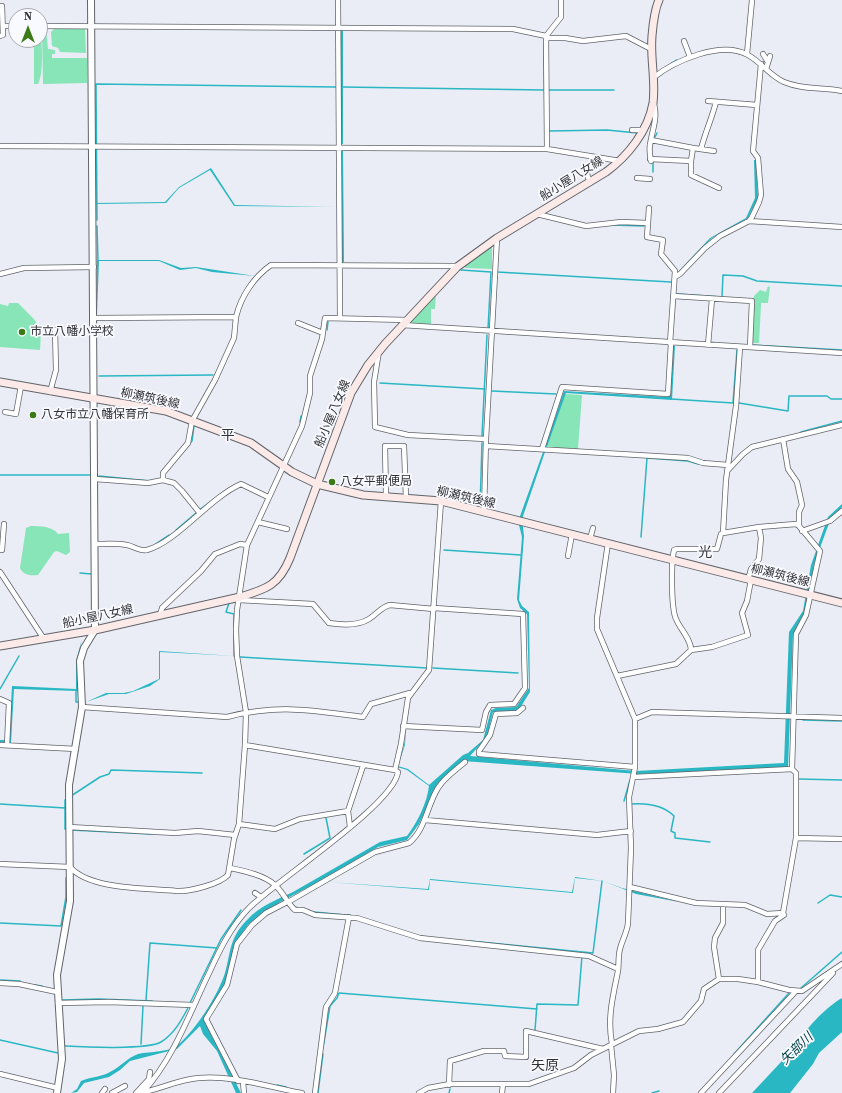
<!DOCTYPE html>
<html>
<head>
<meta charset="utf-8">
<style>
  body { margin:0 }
  #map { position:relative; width:842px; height:1093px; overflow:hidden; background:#eaedf5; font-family:"Source Serif 4",serif }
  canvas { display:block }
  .north { position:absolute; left:8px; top:8px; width:40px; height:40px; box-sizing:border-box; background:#f8faff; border:1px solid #a8aaae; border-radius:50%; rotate:0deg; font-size:11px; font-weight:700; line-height:16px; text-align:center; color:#313235 }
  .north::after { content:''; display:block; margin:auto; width:14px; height:18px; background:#3b7a16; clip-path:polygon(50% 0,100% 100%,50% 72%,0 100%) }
</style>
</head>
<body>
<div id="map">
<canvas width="842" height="1093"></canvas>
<div class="north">N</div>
</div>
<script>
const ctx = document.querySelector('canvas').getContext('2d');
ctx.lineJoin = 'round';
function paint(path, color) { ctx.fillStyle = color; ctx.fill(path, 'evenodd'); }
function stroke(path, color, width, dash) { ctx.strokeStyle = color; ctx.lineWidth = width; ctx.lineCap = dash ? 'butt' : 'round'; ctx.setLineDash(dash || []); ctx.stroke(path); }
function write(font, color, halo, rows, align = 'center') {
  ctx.font = font + ' "Source Serif 4","Noto Sans JP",serif'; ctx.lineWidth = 3.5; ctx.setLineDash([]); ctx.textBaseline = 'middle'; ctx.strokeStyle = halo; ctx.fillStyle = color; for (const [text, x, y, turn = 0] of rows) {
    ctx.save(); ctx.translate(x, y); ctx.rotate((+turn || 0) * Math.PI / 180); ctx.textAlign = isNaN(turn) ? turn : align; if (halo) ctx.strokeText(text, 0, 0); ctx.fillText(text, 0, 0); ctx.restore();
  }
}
const green = new Path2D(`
  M85,28l1,25 -26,-1 -2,-4 -6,-2 -1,-14 3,-3z
  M40,29c2,11 4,45 -2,55h-4v-44h6z
  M42,29h4l2,20 7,1v4h-3v4h35v25l-44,1z
  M492,244v25l-26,-1 -3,-2z
  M768,286l2,1 -2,16h-7v2l-2,38h-7l2,-47 6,-6 6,2z
  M436,294l-1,15h-4v16l-24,-1z
  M9,303h9c18,19 25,19 22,47l-40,-3v-43l8,2z
  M565,394l17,1 -4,54 -31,-2z
  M31,526c9,0 21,0 27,8l11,-1 1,19 -4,3 -9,-4 -3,1 -16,23c-7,1 -15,0 -18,-7l6,-40z`);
const water = new Path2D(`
  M343,30v114h-2v-113z
  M341,151h2l1,111h-2z
  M754,160h2l2,38 -10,20 -36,20 -35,35 33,-35 36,-20 9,-20z
  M211,168l24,37 100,2 -101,-1 -24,-36 -31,18 -13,15 -70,1v-1l69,-1 14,-15z
  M97,260h62l22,8 15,-1 59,9 -43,-4 -16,-4 -16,2 -21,-9h-60l-2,54z
  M673,346h2l-3,54 -106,-7 -19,54 -2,-1 19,-55 105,6z
  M543,452h2l-23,67 2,17 -5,64 3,6 7,6 1,80 -10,16 -4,3 -23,1 -6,25 -17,19 166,15 148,-8 5,-131 14,-21 8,-46 17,-48 14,-13v3l-11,11 -17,46 -8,46 -13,24 -5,134 -150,6 -175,-13 -25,23 -19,40 -12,16 -29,7 -52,31 -46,24 -32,23 -13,19 -6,29 -6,15 -19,33 37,72h-5l-19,-42 -14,-17 -3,-8 -23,23 -47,12 -10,9 -11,7 -25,6 -7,9 -6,1 6,-4 4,-8c9,-4 20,-4 29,-9 10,-5 17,-14 28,-18 13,-3 31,-1 41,-10 17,-15 37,-46 45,-68 7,-22 4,-37 23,-56 13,-14 29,-20 46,-28l87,-50 27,-6c10,-13 20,-33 22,-50l-22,-16 -10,-3 7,-21 2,-17 -1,16 -7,21 10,3 21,16 34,-30 5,-2 15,-13 8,-30 5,-2 20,-1 13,-19 -2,-74 -7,-6 -3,-9 5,-62 -3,-12v-6z
  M82,639l-5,24 1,28 -64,-2 -3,54 -11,-1v-2h9l3,-54 64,3v-28z
  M159,651l75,5 -74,-4v27l-10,7 -24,8h-17l-23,8 20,-9h18l9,-2 26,-12z
  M575,877l28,4 19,7 57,14 -43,-8 -33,-13 -28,-3 -2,15 -143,-13 -1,10 -101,-8 100,7 2,-10 142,13z
  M842,998v34l-23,21 -6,11 -23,29h-38l44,-47c8,-16 30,-39 46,-48z`);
const stream = new Path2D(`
  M544,40l1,91
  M672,63l5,-3
  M763,63l1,-2
  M342,87l202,3
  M548,90h66
  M549,131l58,-1 30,3
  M654,139l3,-6
  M653,161v11
  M97,220l-1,-136 240,3
  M612,225l32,1
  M97,226l1,35
  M461,270l30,2 -3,57
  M497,272l174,10
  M678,294l44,3 1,-22 20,1 14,5 85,5
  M327,330l1,-8
  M752,345l90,5
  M99,376l114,-1
  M380,383l105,6
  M492,391l64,3
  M671,399l62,4 4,-53
  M739,403l49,8 1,-15h38l4,3h11
  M300,422l1,-6
  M801,432l41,-11
  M482,436l5,-101
  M183,452l9,-11 2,-15
  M0,475h90
  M99,476l51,5
  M480,509l2,-66
  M199,510l18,-13
  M176,530l20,-17
  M641,537l6,-79 41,3 10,3
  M154,545l15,-10
  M444,550l77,5
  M80,573l11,1
  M229,603l-3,9 8,2v42
  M240,657l187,11
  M433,668l85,5
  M0,689l19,-33
  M76,690v12h2
  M803,720l39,1
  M799,779l43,1
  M71,796l29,-19 9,-3 2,-4 91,3
  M624,801l6,-21
  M0,804l65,4
  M631,804c15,-1 32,1 43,12l-3,15 4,2v5l35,4
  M67,829h-2v-29l2,-2
  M71,830l80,4
  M304,854l26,-16 -4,-20
  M818,903l12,-8 12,2
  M295,907l16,4
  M314,912l42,4
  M0,923l61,3 5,-29v-19
  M470,941l123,12 9,-72
  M0,980l20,1
  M35,985l7,1
  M801,988l41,-36
  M62,1000l37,-1 53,2
  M146,1000l4,-57 67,5
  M188,1003h2l31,-64 20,-29
  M535,1030l2,-26 41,1 4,-49
  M0,1040l58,13
  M141,1044l2,-38
  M65,1046c18,1 83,4 96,-4 13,-8 20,-21 27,-34
  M323,1048l7,-42 7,-8 2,-5 198,16
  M734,1054l55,-61
  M277,1085l9,2
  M318,1093l5,-39
  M449,1093l1,-4
  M652,1093l7,-2`);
const minor = new Path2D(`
  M338,0l2,318
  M0,6h2l1,29 -3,1
  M3,26h13
  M40,26l473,3 33,7
  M546,38h19l18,3 43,-5 25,13
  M684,41l6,16
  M747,54l5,-54
  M763,54l5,8
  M766,69l4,-13
  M653,78c21,-17 68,-38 95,-23 13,7 22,21 36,27 19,8 39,5 58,9
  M708,101l49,4
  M632,130h10
  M651,140l42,8
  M0,146l547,3 73,12
  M547,149l-1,-113 15,-19v-17
  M701,149c4,-16 11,-31 15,-47
  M650,159l41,2v14l28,13
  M651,161c-1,-5 -2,-11 -1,-16 2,-15 8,-26 4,-41
  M691,161l2,-13 21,3
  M586,171l4,12
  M637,178l13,1
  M537,214l49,12 35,-4 27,1 -1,14 16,3 -2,14 14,17 -5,72
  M749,221l93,6
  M648,223l1,-15
  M0,274l24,-6 70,-1
  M675,277l5,-3 25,-26 15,-12 29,-15 3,-4 7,-15 2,-7 -3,-37 -5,-7 8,-87
  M673,296l79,5 -2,46
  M94,318l142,-1c5,-21 18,-40 35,-52l186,1
  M298,323l25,10
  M402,325l440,28
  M708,345l4,-46
  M379,351l-5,31 1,45 33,8 78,4
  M50,392l6,-22 -1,-40
  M5,412l11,2 5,-28
  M486,446l202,12 15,5 25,2
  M542,449l20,-62 106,7 3,-51
  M728,470l15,-16 9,-7 90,-22
  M95,479l53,4 15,-3 11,3 8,8 17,21
  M163,480v-7l25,-30 4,-22 23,-41 19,-42 2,-21
  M386,496l-1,-50h19l2,52
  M484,513l2,-74 11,-201
  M258,522l29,7
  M802,531l28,-10 12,-10
  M723,533l36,-6 37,-3 3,2
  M590,539l3,-11
  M608,543l-11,75v11l38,90v48l-6,30 2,51 -3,75c-1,10 -6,17 -8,26 -2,7 -1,15 -2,22 -5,25 -11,47 -6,73
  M96,544c10,0 21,-1 31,1 6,1 14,7 20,5 30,-8 62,-52 94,-66l27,13
  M0,550h2l2,-26
  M568,556l4,-22
  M0,572l44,67
  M748,580l3,-11 8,-10 2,-21 -2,-11
  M239,600l74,4 16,19c13,2 29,3 40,-4 8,-5 12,-12 21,-14l44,4
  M160,615l2,-7 39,-37 14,-17 25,-10 7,1
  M691,650c0,-11 -11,-21 -15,-31 -5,-11 -5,-56 -2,-69l3,-1h40l4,-15 2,-1 3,-53 10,-74 4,-59
  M617,676l59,-12 15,-14 21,-3 36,-12 -6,-22 5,-12 4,-21
  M0,699l9,4 -2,42
  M82,707l145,10c51,-13 85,-7 136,0l8,-13 39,-11
  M523,708l-6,5 -21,1 -6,21 -11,16v3l156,13
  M635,719l17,-7 190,6
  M403,726l79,4 4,-18 4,-7 24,-1 11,-16 -2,-74 -89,-6
  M0,745l76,4
  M395,770l6,-26 7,-46 21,-28 12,-169
  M634,777l158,-8
  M348,811l2,16
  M425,820l172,15 34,-4
  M239,824l36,5 25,-10 48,-8 15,-45
  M69,827l106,6 23,-2 37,4
  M796,838l46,1
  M0,864l70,3c20,23 77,21 106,24 13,1 44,-7 52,-16l6,-36 5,-15 6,-79 1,-33 -9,-56 -1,-26 1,-20 10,-65 55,-119 8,-33v-17l12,-37 3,-21 82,2
  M230,868c14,3 34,7 45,17 8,7 12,18 20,25h8l12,5 42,3 63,20 169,18 29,13
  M630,887l66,16 49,2 22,9 16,-1
  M255,893l6,4
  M288,902l87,-50 34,-9c17,-14 18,-38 29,-55 6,-10 19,-19 27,-26
  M719,979l-5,-32 1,-9 8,-15v-19
  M758,982v-32l17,-29 9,-6 -1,-2 13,-75v-65l-4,-4 4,-135 10,-19 14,-64 -21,-25v-14l3,-7 -5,-23 -9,-13 -5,-30
  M0,983l19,1 38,8
  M58,1003l51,-1 84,3
  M611,1045l3,30 -1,18
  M0,1074l58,14
  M238,1081l-32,-62 21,-34 10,-41 15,-19 14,-12 21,-11
  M243,1082l1,11
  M449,1085l1,-24 34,-10h20l1,5 21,1v-26l77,18
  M143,1092c31,-34 47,-80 67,-121 10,-22 21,-44 38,-62 27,-28 146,-104 150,-137l-3,-2 -150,-25
  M102,1093l3,-4
  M112,1093l13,-7
  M136,1093l13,-14 1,-7
  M139,1093c20,-3 40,-14 60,-15 33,-3 70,9 103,15
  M315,1093l11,-86 9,-14 14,-76
  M419,1093l9,-5 22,-4h79l45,-16 17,-13 48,-24 19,-2 25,-7 18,-21 3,-12 15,-10h19l20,3 31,8 13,1 40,-27
  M502,1093l1,-9
  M701,1093l95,-102
  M719,1093l114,-120`);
const tertiary = new Path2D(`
  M57,1093l5,-34 -5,-84 13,-74 -1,-116 13,-78 -2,-46 4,-13 11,-18 -4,-630`);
const secondary = new Path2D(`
  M0,382l166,29 85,32 41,29 25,12 46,11 78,6 401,102
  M0,646l95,-16 145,-33c27,-8 39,-12 50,-39l61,-165 17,-28 17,-21 72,-77 40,-29 109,-66c22,-16 42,-41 47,-69 3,-22 -3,-45 -1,-67 1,-12 2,-25 7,-36`);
const markers = [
  [22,332,4,"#3b7a16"],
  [33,415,4,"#3b7a16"],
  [332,482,4,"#3b7a16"]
];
const streetNames = [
  ["船小屋八女線",572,179,-32],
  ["柳瀬筑後線",150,399,12],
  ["船小屋八女線",333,414,-67],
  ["柳瀬筑後線",466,498,13],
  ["柳瀬筑後線",780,576,14],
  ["船小屋八女線",98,617,-12]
];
const poiNames = [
  ["市立八幡小学校",30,332],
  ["八女市立八幡保育所",41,415],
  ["八女平郵便局",340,482]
];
const waterNames = [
  ["矢部川",797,1049,-44]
];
const quarterNames = [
  ["平",228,436],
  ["光",705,553],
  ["矢原",545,1066]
];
paint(green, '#87e5b7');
paint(water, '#29b7c3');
stroke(stream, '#29b7c3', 1.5);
stroke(minor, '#61646a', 6);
stroke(tertiary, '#61646a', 8);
stroke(secondary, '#61646a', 9);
stroke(minor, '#fff', 4.5);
stroke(tertiary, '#fff', 6);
stroke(secondary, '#fbeae8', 7);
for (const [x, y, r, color] of markers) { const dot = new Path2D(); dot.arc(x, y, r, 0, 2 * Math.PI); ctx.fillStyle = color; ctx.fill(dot); stroke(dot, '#f8faff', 1.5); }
write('12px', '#313235', '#f8faff', streetNames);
write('12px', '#313235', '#f8faff', poiNames, 'left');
write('italic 13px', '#024146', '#f8faff', waterNames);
write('14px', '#313235', '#f8faff', quarterNames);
</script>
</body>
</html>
